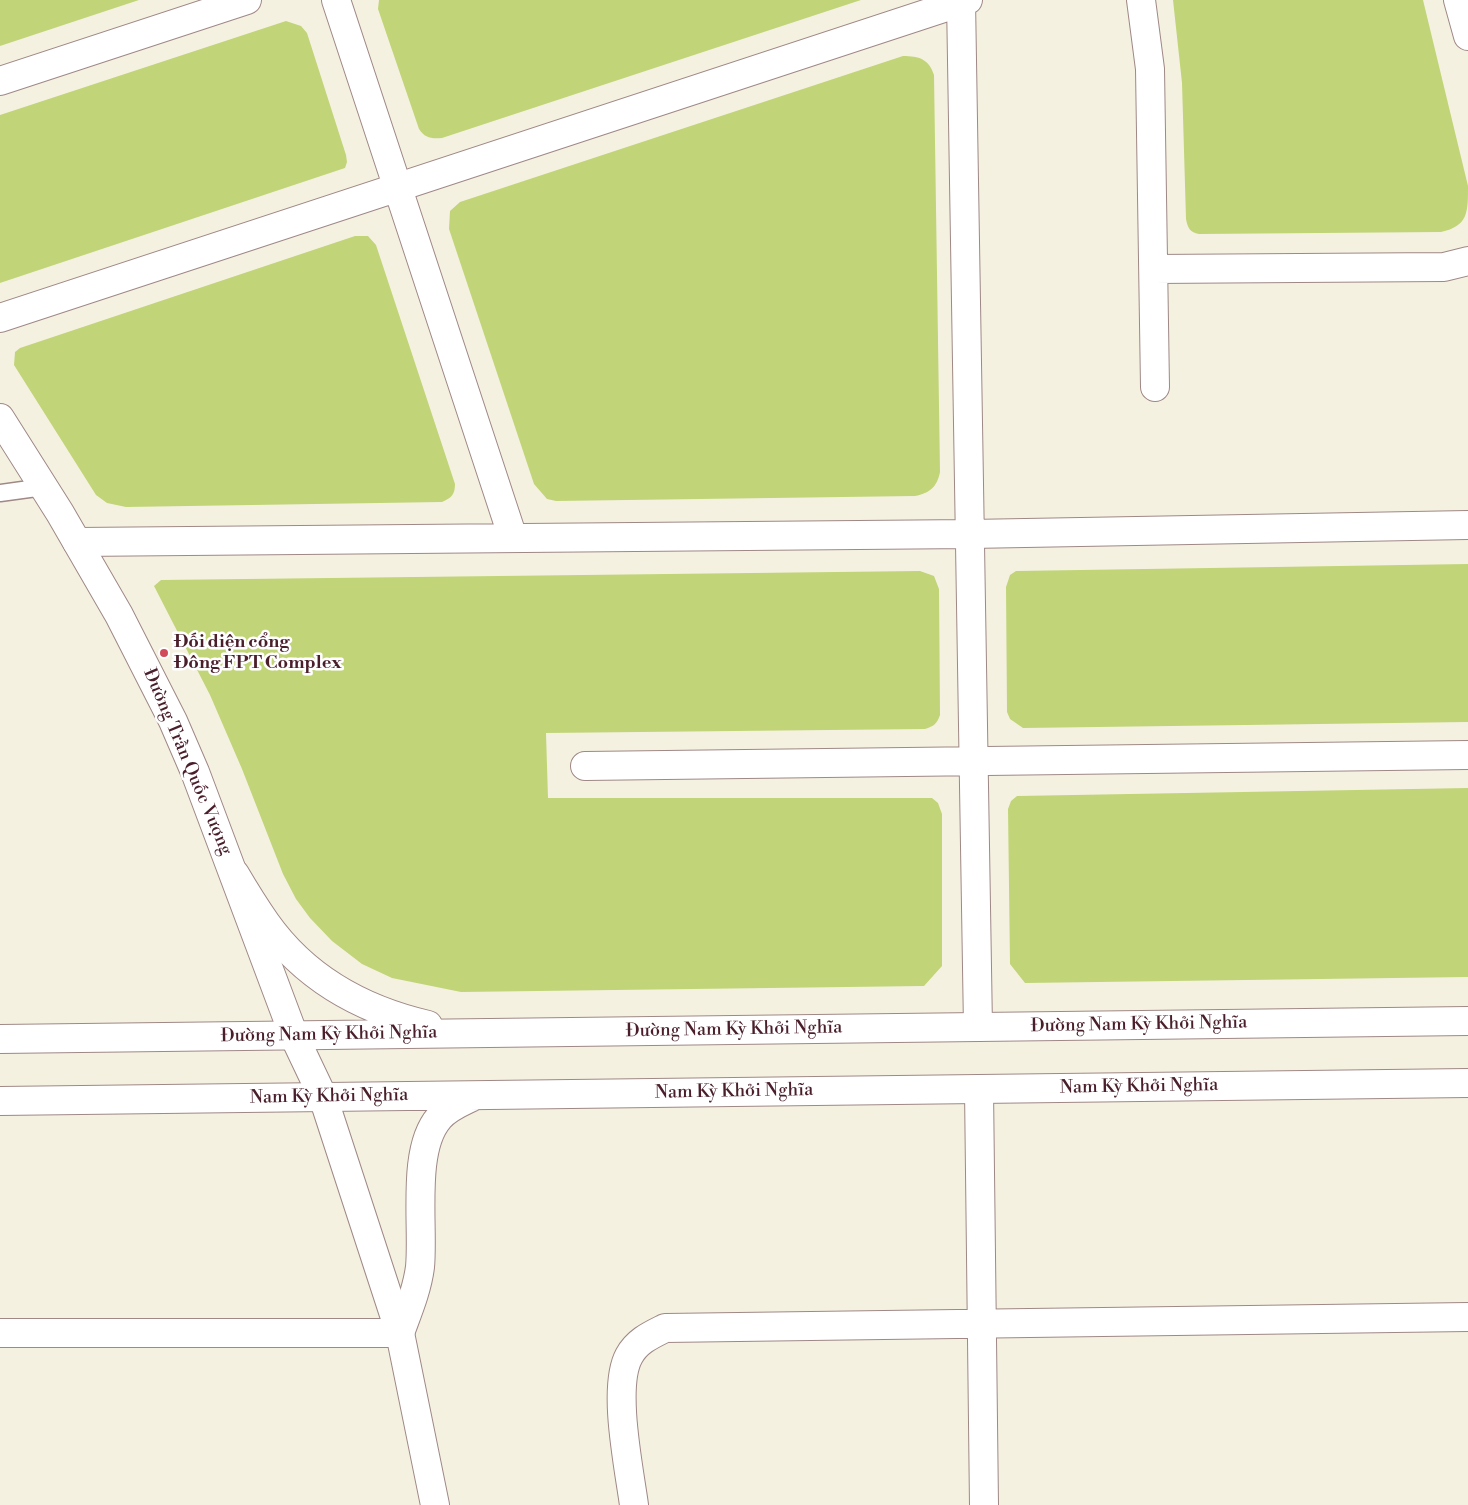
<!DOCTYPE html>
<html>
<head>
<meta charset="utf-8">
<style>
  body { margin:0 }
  canvas { display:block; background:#f4f1e1 }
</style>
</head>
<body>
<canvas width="1468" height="1505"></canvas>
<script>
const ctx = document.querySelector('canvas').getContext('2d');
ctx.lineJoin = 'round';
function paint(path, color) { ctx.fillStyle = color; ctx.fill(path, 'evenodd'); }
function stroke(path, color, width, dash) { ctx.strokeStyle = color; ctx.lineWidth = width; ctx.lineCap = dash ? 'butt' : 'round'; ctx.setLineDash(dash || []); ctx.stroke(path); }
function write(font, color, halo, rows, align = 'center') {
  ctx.font = font + ' "Libre Bodoni",serif'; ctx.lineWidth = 5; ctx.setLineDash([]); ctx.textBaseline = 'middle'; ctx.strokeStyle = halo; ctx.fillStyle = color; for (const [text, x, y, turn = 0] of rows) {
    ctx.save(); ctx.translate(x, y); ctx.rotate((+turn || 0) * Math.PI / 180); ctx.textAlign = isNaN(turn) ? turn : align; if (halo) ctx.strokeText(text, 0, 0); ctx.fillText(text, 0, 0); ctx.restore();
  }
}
const green = new Path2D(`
  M0,0h139l-139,46z
  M379,0h482l-419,138c-11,1 -17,0 -23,-9l-41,-120z
  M1173,0h250l45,186c0,27 0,40 -27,46l-242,2c-9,-2 -11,-5 -13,-15l-4,-136z
  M286,21l15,5 6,7 39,122 1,7 -2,6 -345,115v-168z
  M903,56c16,0 26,3 31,19l6,397c-3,15 -10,21 -25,24l-359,5 -9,-2 -13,-15 -85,-255 1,-18 10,-9z
  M355,236h13l8,9 79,239c0,11 -4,14 -13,18l-316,5 -19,-4 -11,-8 -82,-130 1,-13 5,-4z
  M1468,564v158l-445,6 -13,-9 -3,-7 -1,-125 4,-12 6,-4z
  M920,571l14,5 5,13 1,126c-3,9 -6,11 -15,14l-379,4 2,65h384l6,5 4,11v152l-18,20 -463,6 -69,-14 -30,-14 -30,-23 -22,-23 -14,-19 -13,-25 -41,-105 -32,-74 -56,-109 7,-6z
  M1468,788v189l-443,6 -15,-19 -2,-155 3,-8 6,-5z`);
const lane = new Path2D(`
  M0,493l44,-6`);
const street = new Path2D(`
  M336,0l177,538
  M961,0l17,1027
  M1141,0l9,69 5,318
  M1458,0l10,36
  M0,81l247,-81
  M1154,269l290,-2 24,-6
  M0,318l968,-318
  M77,542l893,-8 498,-9
  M585,766l883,-11
  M979,1089l5,416
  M0,1333h400
  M634,1505c-5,-37 -22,-118 -5,-149 8,-15 22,-21 36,-28l803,-11`);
const secondary = new Path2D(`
  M0,418l60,95 59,102 54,106 22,51 99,264 29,61 77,236 35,172`);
const primary = new Path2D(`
  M235,874c10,17 20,33 31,49 39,55 97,87 162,102
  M0,1039l1468,-18
  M0,1101l1468,-18
  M400,1333c8,-22 17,-43 20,-66 4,-41 -9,-117 19,-149 9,-11 23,-16 35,-22`);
const markers = [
  [164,653,5,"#d1495b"]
];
const poiNames = [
  ["Đối diện cổng",174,643],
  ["Đông FPT Complex",174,664]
];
const streetNames = [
  ["Đường Trần Quốc Vượng",187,762,67],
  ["Đường Nam Kỳ Khởi Nghĩa",1139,1025,-1],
  ["Đường Nam Kỳ Khởi Nghĩa",734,1030,-1],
  ["Đường Nam Kỳ Khởi Nghĩa",329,1035,-1],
  ["Nam Kỳ Khởi Nghĩa",1139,1087,-1],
  ["Nam Kỳ Khởi Nghĩa",734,1092,-1],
  ["Nam Kỳ Khởi Nghĩa",329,1097,-1]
];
paint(green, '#c1d578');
stroke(lane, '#9f8886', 19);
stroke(street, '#9f8886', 30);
stroke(secondary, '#9f8886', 30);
stroke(primary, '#9f8886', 30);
stroke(lane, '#fff', 16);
stroke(street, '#fff', 28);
stroke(secondary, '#fff', 28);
stroke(primary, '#fff', 28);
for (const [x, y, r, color] of markers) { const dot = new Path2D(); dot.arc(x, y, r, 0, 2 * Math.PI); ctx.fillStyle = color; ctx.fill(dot); stroke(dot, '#fff', 2); }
write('bold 18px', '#4a1f2b', '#fff', poiNames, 'left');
write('18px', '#4a1f2b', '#fff', streetNames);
</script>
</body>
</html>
